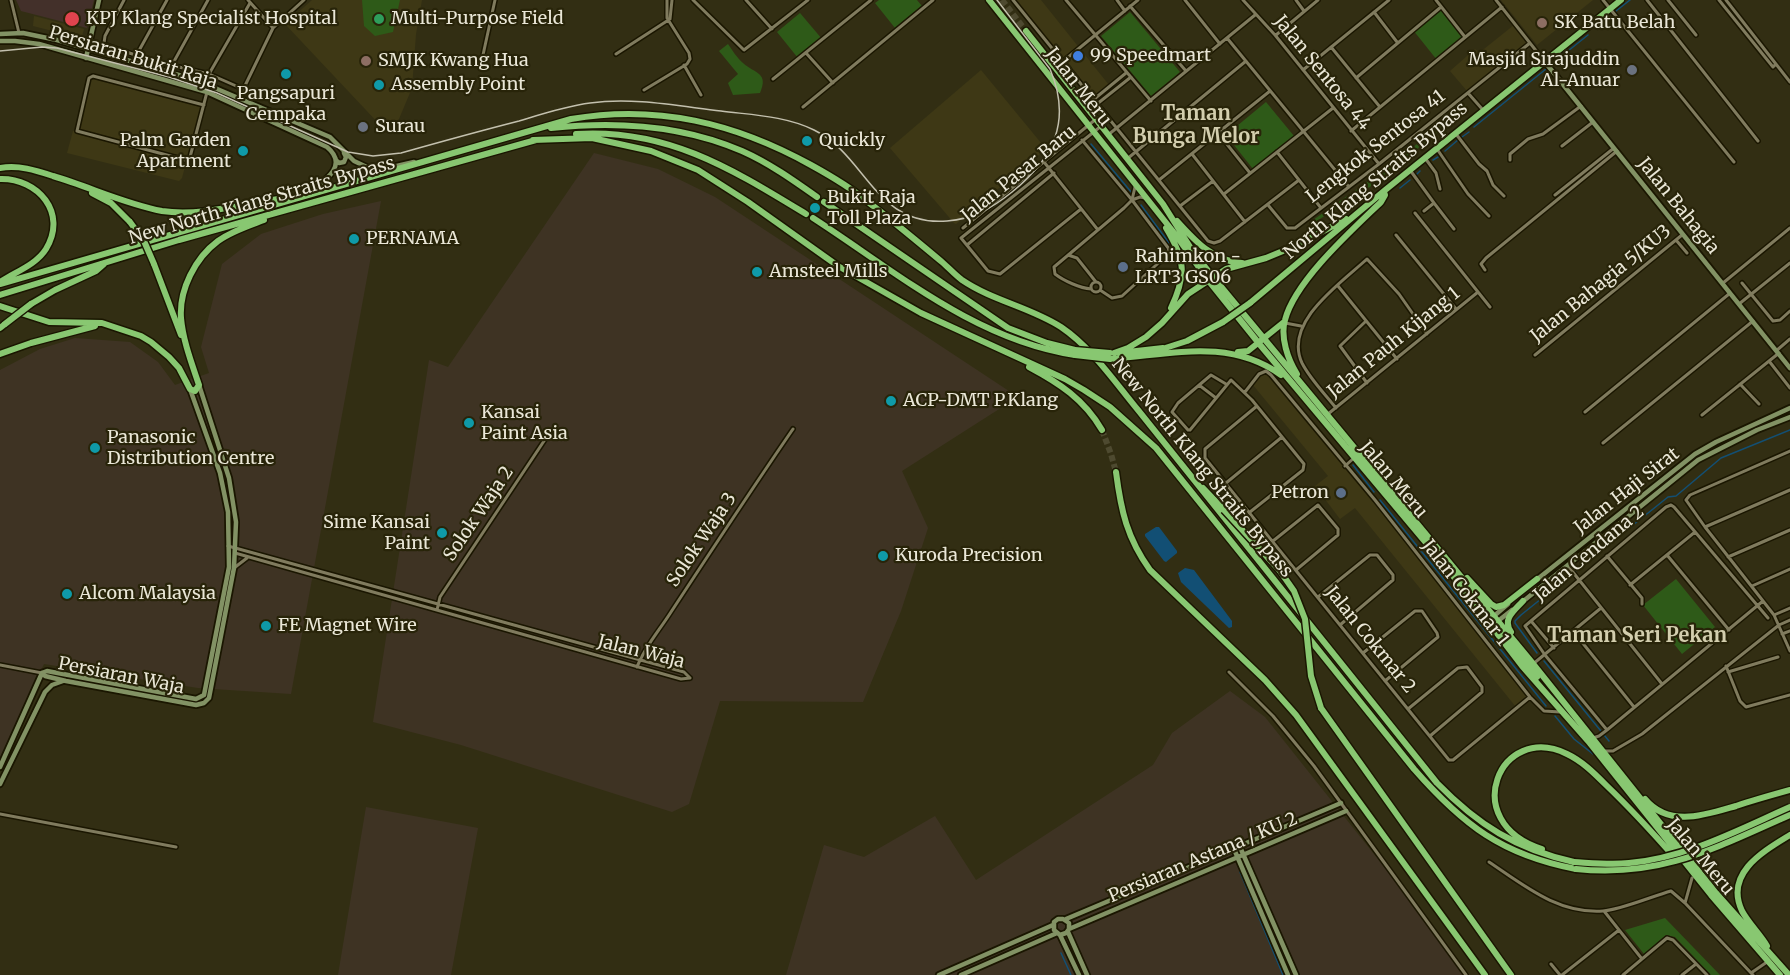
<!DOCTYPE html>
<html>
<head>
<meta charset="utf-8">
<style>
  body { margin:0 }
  canvas { display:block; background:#322e13 }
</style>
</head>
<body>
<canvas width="1790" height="975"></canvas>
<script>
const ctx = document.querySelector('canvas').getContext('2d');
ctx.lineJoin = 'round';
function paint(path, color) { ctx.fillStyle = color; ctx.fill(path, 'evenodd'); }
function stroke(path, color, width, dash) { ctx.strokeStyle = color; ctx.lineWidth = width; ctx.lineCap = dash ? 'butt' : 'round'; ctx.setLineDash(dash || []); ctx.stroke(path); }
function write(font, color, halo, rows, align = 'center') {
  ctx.font = font + ' Merriweather,serif'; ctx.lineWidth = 4.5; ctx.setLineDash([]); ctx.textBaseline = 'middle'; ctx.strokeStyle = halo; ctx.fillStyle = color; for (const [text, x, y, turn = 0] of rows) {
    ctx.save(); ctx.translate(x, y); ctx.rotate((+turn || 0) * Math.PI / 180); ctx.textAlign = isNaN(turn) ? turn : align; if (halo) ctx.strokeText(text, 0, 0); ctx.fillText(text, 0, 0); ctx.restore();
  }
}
const built = new Path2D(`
  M312,0h110l-6,34 -4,54 -16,38h-15l-96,-102z
  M1015,0h26l68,85 -16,13z
  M1501,0h92l-56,45z
  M34,16l50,13 -2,7 -6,1 -43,-11z
  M1514,25l14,18 -61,48 -17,-20 25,-22 4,4z
  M981,70l65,79 -90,75 -2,-1 -64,-75z
  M93,78l108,28 -19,72 -3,3 -112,-28 6,-22 5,1 12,-52z
  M1265,373l4,1 108,132 151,191 -12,10 -161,-199 -15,11 -25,-33 13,-10 -75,-91 8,-10z`);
const industrial = new Path2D(`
  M594,153l64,16 57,28 303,200 -116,74 26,57 -27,83 -38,91 -143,-1 -31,103 -17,8 -211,-67 -88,-23 56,-362 19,7z
  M381,201l-90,493 -93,-6 -154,-24 -44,93v-387l40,-21 35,-11 55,4 28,20 17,23 34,-12 -8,-26 21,-83 39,-30 62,-20z
  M1230,691l35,26 205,258h-684l38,-130 40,12 71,-41 41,64 177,-115 19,-32z
  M366,807l112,21 -27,147h-113z`);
const medical = new Path2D(`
  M16,0h78l-7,28 -66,-17z`);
const green = new Path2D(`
  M362,0h38l-7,32 -18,4 -11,-10z
  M879,0h38l5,6 -27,22 -20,-25z
  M1441,7l24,30 -28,23 -24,-30z
  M1130,12l50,60 -29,24 -50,-60z
  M800,13l22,26 -24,19 -21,-26z
  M728,44c4,6 9,14 15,19 12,11 26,9 17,30l-27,2 -5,-12 10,-9 -19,-23z
  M1266,102l28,34 -41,33 -27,-34z
  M1465,105l3,3 -102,82 -51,32 -2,-2 77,-54z
  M1676,579l39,48 -33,27 -39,-49z
  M1665,918l55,57h-9l-36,-38 -9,-2 -22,19 -19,-24z`);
const water = new Path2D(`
  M1156,527h3l18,24v2l-11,9 -2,-1 -19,-25v-2z
  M1185,568l9,2 38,51v6l-3,1 -48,-46 -3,-9z`);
const stream = new Path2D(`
  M1616,11l14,-11
  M1553,63l35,-28
  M1474,127l72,-58
  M1462,137l7,-5
  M1091,144l41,49
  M1445,151l13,-11
  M1433,160l5,-3
  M1416,175l4,-4
  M1400,188l10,-8
  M1141,205l28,38
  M1353,465l21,27
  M1380,500l166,206
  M1537,653l-22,-30v-2l6,-6 147,-118 8,-1 45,-38 69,-28
  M1544,661l65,80
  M1555,716l19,23 19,15
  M1240,872l43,103
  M1061,953l10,22`);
const highwayTunnel = new Path2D(`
  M1002,0l24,31
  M1102,430l9,24 5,18`);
const street = new Path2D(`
  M11,0l8,33
  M124,0l-19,36 -1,7 2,2 47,16 56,13 34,15
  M248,0l25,28
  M693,0l51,50 64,-50
  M746,0l26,29
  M1013,0l195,241 6,2 6,-2 79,-61
  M1066,0l85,101
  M1117,0l8,11
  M1185,0l35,44
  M1243,0l32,35 104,129
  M1296,0l8,11
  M1436,0l29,37
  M1496,0l49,62
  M1603,0l131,162
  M1647,0l111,141
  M1668,0l28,35
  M1719,0l54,67 3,-3
  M1726,0l64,82
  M1130,6l56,65
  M1374,12l23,30
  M1276,35l42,-35
  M1227,38l122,149
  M1331,47l49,60
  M806,53l27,30
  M616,54l54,-35 2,-19
  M483,55l12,-55
  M136,56l31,-56
  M172,65l36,-65
  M684,65l17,30
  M1055,68l83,-68
  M1303,70l86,-70
  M209,74l41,-71
  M1356,78l85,-71
  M773,79l98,-79
  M644,90l43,-26 3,-5 -1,-6 -22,-35v-18
  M1468,93l15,17
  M239,98l34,-70 31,-28
  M1093,100l33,-27
  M1097,104l34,-27
  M204,105l-111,-29 -4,2 -12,53 112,30 18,-69
  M803,107l130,-107
  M1351,131l151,-124
  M1218,133l32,40
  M1456,134l23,30 8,7 6,14 11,11
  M1108,135l147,-120
  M1082,140l50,60 37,49 -4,8 -43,39 -10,2 -12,-8
  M1562,146l31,-24
  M1437,149l31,45 21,22
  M1277,152l44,56
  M1192,154l53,68
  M1425,158l11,15 4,16
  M1127,159l119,-98
  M1510,160v-6l18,-15 15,-5 38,-28
  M1044,162l54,68
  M1410,170l24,33 -10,8
  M1159,180l111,-89
  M1224,194l109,-86
  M1555,195l59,-47
  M1132,200l8,-3 5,1
  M1434,203l20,26
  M1268,205l19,23h8l84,-64 151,-121
  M1180,206l33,-25
  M1081,209l-81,65 -12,-3 -27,-33 139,-111
  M1415,213l75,94
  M963,228l133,-109
  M1396,235l60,74
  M1676,240l11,13
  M967,245l87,-72
  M1068,255l9,3 19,24
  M1485,270l-4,-6 5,-6 131,-107
  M1091 287a5 5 0 1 1 10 0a5 5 0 1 1-10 0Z
  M1723,283l67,-55
  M1742,283l31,38 7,-1 10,-9
  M1338,286l59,73
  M1091,289c-11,-1 -27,-8 -36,-15l-1,-7 70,-59 8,-8 3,-13
  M1739,304l51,-41
  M1366,321l-26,25 27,37
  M1285,323l16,3
  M1776,351l14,-12
  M1535,355l147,-120
  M1769,361l21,27
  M1226,384l-15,-9 -33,28 -6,9 16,18h2l41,-50 21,20 52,64 -1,6 -53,42
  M1740,384l19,20
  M1199,385l17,13
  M1245,392l14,-18 7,-3 5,4 104,125 155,197 14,14 16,1
  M1257,406l-52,43v9l244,302h4l77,-63
  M1336,408c-11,-14 -26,-29 -34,-45 -19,-41 39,-80 65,-104l32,35 28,40
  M1585,412l144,-118
  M1328,414l150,-122
  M1702,415l77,-62
  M1603,443l150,-122
  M1790,451l-100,44 -4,5 19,27 69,88 16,36
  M1345,466l10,-9
  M1226,483l56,-46
  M1705,527l85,-37
  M1273,541l45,-36 20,24v6l-42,35
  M228,546l456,126 6,6
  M235,553l446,126 9,-1
  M1667,555l62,75
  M1607,556l35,42v6
  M1728,557l62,-27
  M1568,566l94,118
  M234,568l13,-10
  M1630,585l65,-53
  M1752,586l38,-17
  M1318,597l52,-42h7l16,20v5l-53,45
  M437,610l3,-13 108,-162
  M1774,615l16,-7
  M1531,621l23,27
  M1573,631l61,76
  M1782,634l8,-3
  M1363,653l52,-42h7l15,22 1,4 -53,44
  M1533,664l68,-56
  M0,665l42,8
  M1726,666l14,35 6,6 44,-12
  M637,667c8,-21 22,-36 34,-55 40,-61 80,-122 122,-183
  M1229,672l44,44 41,50 152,209
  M1728,672l50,-15
  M1408,709l50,-41 9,-1 15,20v5l-52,44
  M1607,730l-62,-75 -20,-29 141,-119 5,-2 3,2 94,111
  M1593,738l6,-2 8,-6 156,-129
  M1604,751h9l29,-17 137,-109 11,-5
  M0,814l176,33
  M1489,862c36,24 69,52 114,49 17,-1 50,-15 68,-20l14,12 68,72
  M1685,903l7,-25
  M1604,911l38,48
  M1551,964l9,11
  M1751,973l16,-11
  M1562,975l57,-45
  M1623,975l44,-37 6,2 34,35
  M1682,975l14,-11`);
const secondary = new Path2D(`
  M0,34l23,-1 34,7 139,40 134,57 24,24 17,8 17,-1 26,-6
  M0,41h15l24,3 168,48 120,55c23,19 -4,35 -19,46
  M86,58l13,-58
  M1545,62l245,306
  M336,160l3,3 5,-1 2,-5 -2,-4
  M1535,581l160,-127 21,-12 74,-34
  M1521,603l177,-143 59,-30 33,-13
  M1494,616l14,-12
  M1498,621l14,-11
  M42,673l3,3 21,5 130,24 8,-2 5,-5 25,-130 2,-46 -7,-44 -30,-93
  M42,673l5,-2 149,28 8,-4 25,-128 -1,-55 -8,-39 -30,-84
  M0,767l42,-94
  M0,784l45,-92 7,-7 11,-4
  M1240,847l56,128
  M1234,849l54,126
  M1066,919l275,-116
  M1069,929l277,-118
  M1068,932l19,43
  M1060,935l6,-2 3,-4v-6l-6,-4h-5l-4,3v8l6,5 19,40
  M939,975l114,-50
  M961,975l96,-42`);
const highway = new Path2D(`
  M989,0l186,234 33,46 53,66 182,217 79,103 66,75 123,154 69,80
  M1026,31l137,173 29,46 21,27 317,383 186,233 73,82
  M551,128c64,-7 131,-3 191,23 27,12 51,29 75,46
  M576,134c91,-6 156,35 230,80
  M533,140l59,-2 59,13 47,19 50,32 90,64 83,47 144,66 19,11 26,17 46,41 258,321c49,56 88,86 162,100
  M0,168c19,-3 35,2 53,8 37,11 72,28 109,35 39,6 84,-8 123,-13
  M0,179c38,-1 68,34 46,70 -10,16 -31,23 -46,33
  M92,193l19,10 19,19
  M824,202l184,126 39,15 28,7
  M813,218c82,53 162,122 262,137
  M1177,221c18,20 36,40 65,42
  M1166,228c19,31 21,46 5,80
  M154,264l27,71
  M0,284l571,-165c86,-15 164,4 240,46 20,11 39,22 57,37 25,19 50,40 74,60 7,6 13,13 20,18 31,21 68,27 99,47 31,21 53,54 77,83l299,373c41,42 79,66 137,79
  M0,295l179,-55 357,-100
  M1250,303l134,-112 237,-191
  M31,304l24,-14 41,-19 8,-7
  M0,306l49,16 53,1 39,13 10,6 18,15 10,11 11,21 5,2 4,-6c-7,-21 -16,-44 -18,-67 -2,-28 14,-60 37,-77 14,-10 30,-15 46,-21
  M0,328l5,-4
  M1159,350l28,-9 36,-19
  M1238,352l10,-1 36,-29
  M1114,353l14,-5 18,-11 16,-14 26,-29 38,-25 40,-11 29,-12 51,-27
  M1119,353l44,-5
  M0,354l31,-11 64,-17
  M1110,359c60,-4 118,-22 171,16
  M1029,367c30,16 55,32 73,63
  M1297,374c-9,-14 -17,-37 -12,-54 10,-39 67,-90 96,-118l4,-7 -1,-3
  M1116,472c5,39 11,66 34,98l115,110 31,35 189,260
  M1203,488l21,22
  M1467,578l24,26 5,3 8,-2 33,-26
  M1469,593l21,26 7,3
  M1494,616l2,11 41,50
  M1511,632c-9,-13 3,-21 12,-31
  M1321,708l190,267
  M1645,799c24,29 60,16 91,7 18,-6 36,-11 54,-16
  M1542,849c-85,-27 -42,-128 25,-95 15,7 27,19 39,31 24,23 47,48 69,73
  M1767,946c-7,-12 -18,-22 -25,-35 -18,-38 22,-60 48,-76`);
const tram = new Path2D(`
  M0,51l42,-4 15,1 112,29 48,16 131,59 25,4 28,-3c39,-11 79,-22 118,-32 23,-7 47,-15 71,-18 43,-6 88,3 131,8 31,4 65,5 93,19 52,25 61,97 133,91 27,-2 45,-13 65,-29 42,-34 60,-71 38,-123l-53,-69`);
const highwayBridge = new Path2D(`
  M130,222l14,19 10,23
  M1223,322l27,-19
  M5,324l26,-20
  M1075,350l35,3
  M1075,355l35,4
  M1224,510l56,61 14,20 11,28 6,57 10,32
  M1574,862c18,1 37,3 55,1 57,-5 109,-33 161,-56
  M1576,869c85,9 139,-21 214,-54`);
const markers = [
  [72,19,8,"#e0444e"],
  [379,19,6,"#2e9e5b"],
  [1542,23,6,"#8d6e63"],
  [1078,56,6,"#3f7fe0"],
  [366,61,6,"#8d6e63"],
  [1632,70,6,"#6b7280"],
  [286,74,6,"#0f9aa8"],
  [379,85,6,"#0f9aa8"],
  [363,127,6,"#6b7280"],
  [807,141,6,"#0f9aa8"],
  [243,151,6,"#0f9aa8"],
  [815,208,6,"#0f9aa8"],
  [354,239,6,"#0f9aa8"],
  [1123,267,6,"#5c6f8a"],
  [757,272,6,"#0f9aa8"],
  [891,401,6,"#0f9aa8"],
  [469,423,6,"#0f9aa8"],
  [95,448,6,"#0f9aa8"],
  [1341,493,6,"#5c6f8a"],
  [442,533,6,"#0f9aa8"],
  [883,556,6,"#0f9aa8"],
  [67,594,6,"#0f9aa8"],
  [266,626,6,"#0f9aa8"]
];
const poiNames = [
  ["KPJ Klang Specialist Hospital",86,19],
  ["Multi-Purpose Field",391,19],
  ["SK Batu Belah",1554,23],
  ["99 Speedmart",1090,56],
  ["Masjid Sirajuddin",1620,60,"right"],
  ["Al-Anuar",1620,81,"right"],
  ["SMJK Kwang Hua",378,61],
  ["Assembly Point",391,85],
  ["Pangsapuri",286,94,"center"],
  ["Cempaka",286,115,"center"],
  ["Surau",375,127],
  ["Palm Garden",231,141,"right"],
  ["Apartment",231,162,"right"],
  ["Quickly",819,141],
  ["Bukit Raja",827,198],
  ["Toll Plaza",827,219],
  ["PERNAMA",366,239],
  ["Rahimkon -",1135,257],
  ["LRT3 GS06",1135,278],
  ["Amsteel Mills",769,272],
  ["ACP-DMT P.Klang",903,401],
  ["Kansai",481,413],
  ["Paint Asia",481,434],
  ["Panasonic",107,438],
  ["Distribution Centre",107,459],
  ["Petron",1329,493,"right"],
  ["Sime Kansai",430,523,"right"],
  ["Paint",430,544,"right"],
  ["Kuroda Precision",895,556],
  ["Alcom Malaysia",79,594],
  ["FE Magnet Wire",278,626]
];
const streetNames = [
  ["Persiaran Bukit Raja",133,58,17],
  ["Jalan Sentosa 44",1322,73,51],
  ["Jalan Meru",1078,87,52],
  ["Lengkok Sentosa 41",1376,147,-38],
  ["Jalan Pasar Baru",1019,174,-39],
  ["North Klang Straits Bypass",1376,181,-40],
  ["New North Klang Straits Bypass",262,201,-16],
  ["Jalan Bahagia",1678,206,51],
  ["Jalan Bahagia 5/KU3",1601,284,-39],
  ["Jalan Pauh Kijang 1",1394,343,-39],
  ["New North Klang Straits Bypass",1202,468,51],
  ["Jalan Meru",1393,480,50],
  ["Jalan Haji Sirat",1627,491,-38],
  ["Solok Waja 2",479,514,-56],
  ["Solok Waja 3",702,540,-56],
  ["Jalan Cendana 2",1589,554,-40],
  ["Jalan Cokmar 1",1465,593,52],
  ["Jalan Cokmar 2",1370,640,51],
  ["Jalan Waja",641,652,14],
  ["Persiaran Waja",121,676,11],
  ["Jalan Meru",1700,857,50],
  ["Persiaran Astana / KU 2",1203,858,-23]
];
const neighbourhoodNames = [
  ["Taman",1196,114],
  ["Bunga Melor",1196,137],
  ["Taman Seri Pekan",1637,636]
];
paint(built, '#3e3815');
paint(industrial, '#3e3323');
paint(medical, '#43302a');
paint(green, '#2e5a18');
paint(water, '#124f74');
stroke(stream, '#124f74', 1.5);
stroke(highwayTunnel, '#4e4a30', 6, [6, 3]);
stroke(street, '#1a1600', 6);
stroke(secondary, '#1a1600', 8);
stroke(highway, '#1a1600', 9);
stroke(street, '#807b5e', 3);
stroke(secondary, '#829264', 4.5);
stroke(highway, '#88c771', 6);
stroke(tram, '#c3c0ae', 1.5);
stroke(highwayBridge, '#1a1600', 9, []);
stroke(highwayBridge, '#88c771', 6);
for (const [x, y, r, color] of markers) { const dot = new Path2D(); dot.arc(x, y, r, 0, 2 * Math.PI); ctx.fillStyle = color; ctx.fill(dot); stroke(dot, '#282409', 2); }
write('18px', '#eae7d7', '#282409', poiNames, 'left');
write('18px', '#eae7d7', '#282409', streetNames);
write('bold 20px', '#d3ceae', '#282409', neighbourhoodNames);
</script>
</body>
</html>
